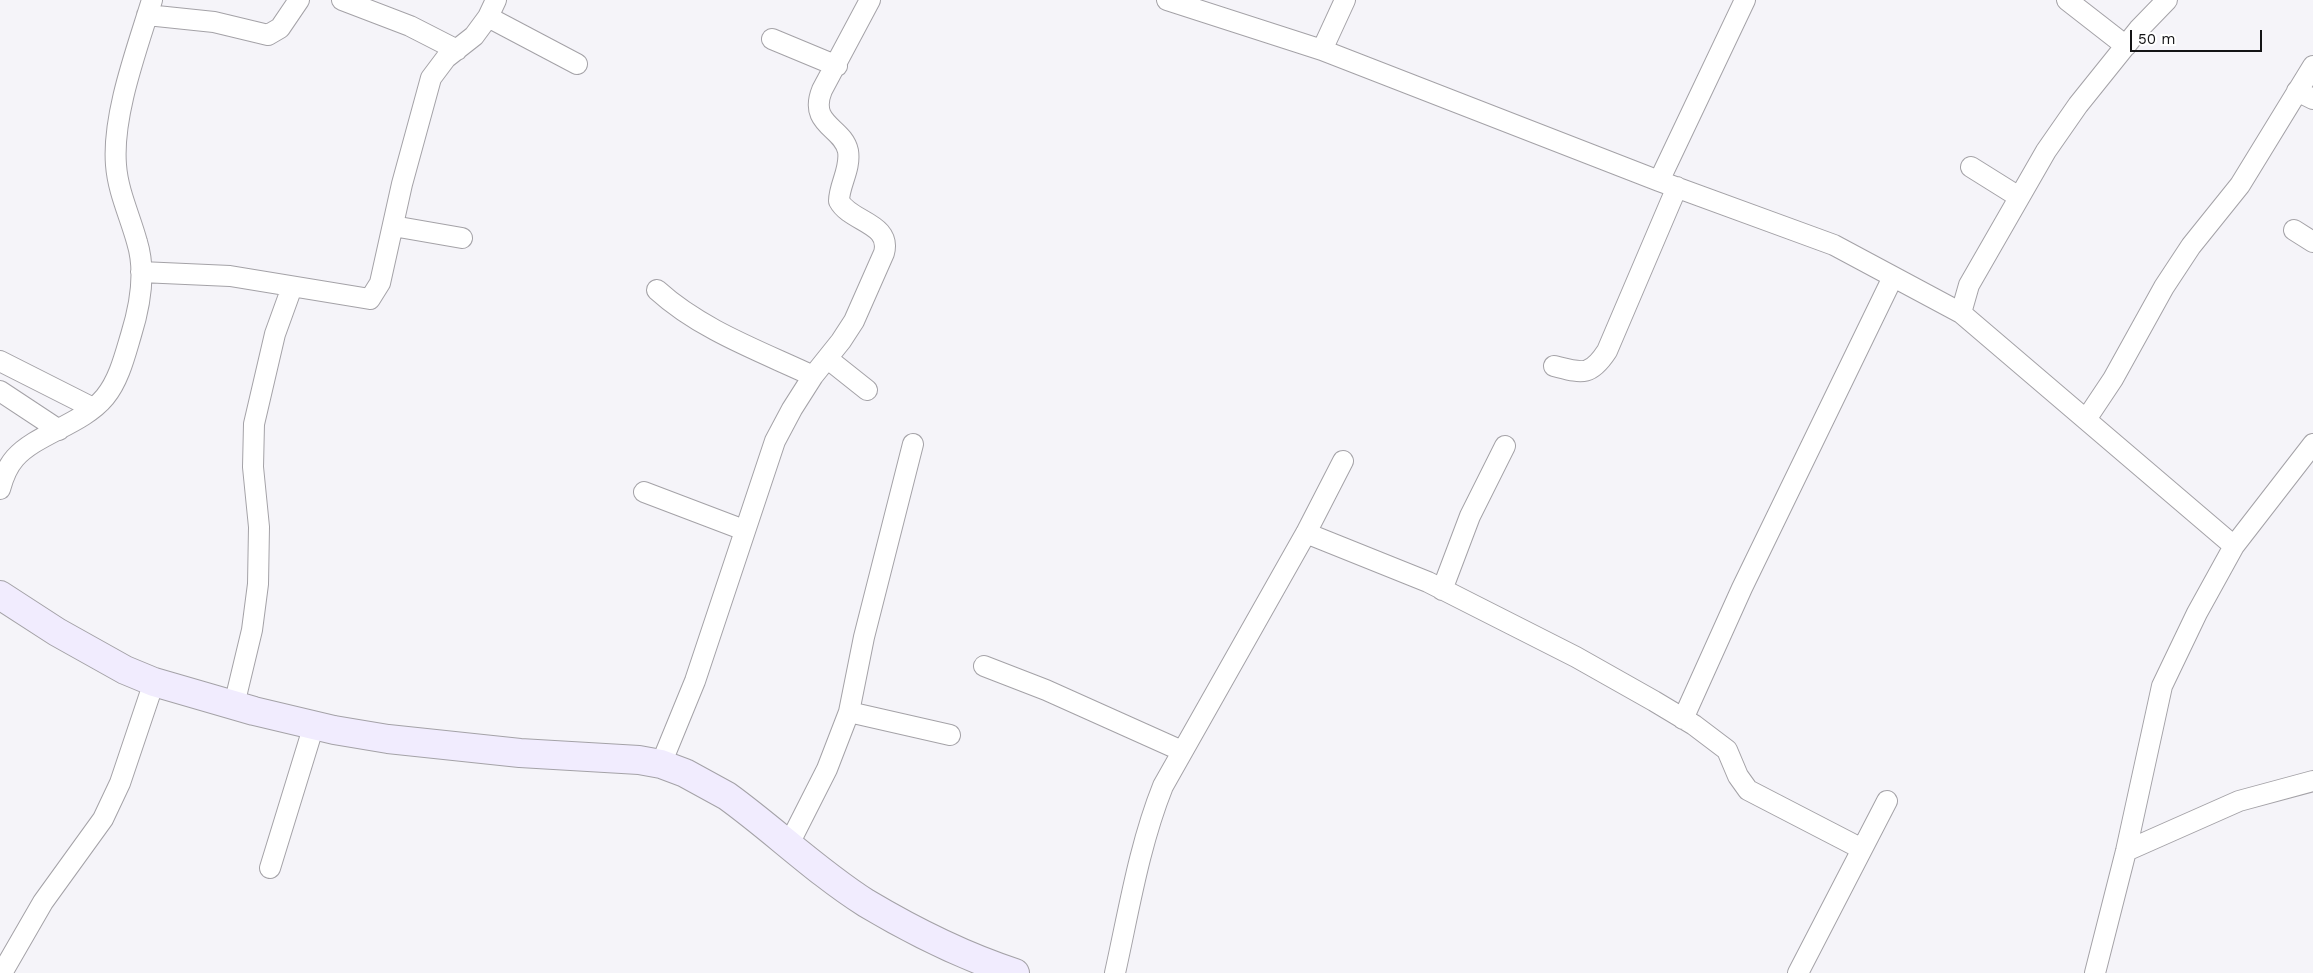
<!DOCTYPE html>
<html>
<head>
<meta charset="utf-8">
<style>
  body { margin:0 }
  #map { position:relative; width:2313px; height:973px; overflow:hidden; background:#f5f4f9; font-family:"Work Sans",sans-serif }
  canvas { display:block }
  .scale { position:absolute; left:2130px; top:30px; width:132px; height:22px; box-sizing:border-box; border:2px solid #141416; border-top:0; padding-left:6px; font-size:15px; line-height:18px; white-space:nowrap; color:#141416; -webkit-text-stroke:4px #fff; paint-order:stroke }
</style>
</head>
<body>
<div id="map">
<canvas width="2313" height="973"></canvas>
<div class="scale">50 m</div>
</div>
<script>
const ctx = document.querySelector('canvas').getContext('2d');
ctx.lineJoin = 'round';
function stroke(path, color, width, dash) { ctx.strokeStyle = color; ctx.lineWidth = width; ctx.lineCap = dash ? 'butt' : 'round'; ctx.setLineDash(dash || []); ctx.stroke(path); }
const minor = new Path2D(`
  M342,0l68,26 47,24
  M1167,0l155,50 337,131 175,64 127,68 273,233
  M2067,0l59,46
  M147,15l67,7 54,13 12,-7 19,-28
  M488,17l89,47
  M772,39l65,27
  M1322,50l23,-50
  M2297,91l16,8
  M1971,167l48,30
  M1659,181l86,-181
  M393,226l69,12
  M2294,230l19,12
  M141,272l89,4 140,23 10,-16 22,-99 29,-106 15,-20 28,-22 14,-19 8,-17
  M657,290c44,40 103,61 156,86
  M1961,313l8,-28 77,-134 32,-46 61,-76 28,-29
  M828,359l39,31
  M0,361l93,47
  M1554,366c28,7 36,11 53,-15l70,-164
  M0,391l59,39
  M2087,418l26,-39 51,-92 27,-41 49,-61 73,-119
  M0,489c3,-11 7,-22 15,-31 21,-24 68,-34 90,-61 14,-17 20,-42 26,-62 9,-29 15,-64 6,-93 -7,-26 -19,-50 -21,-77 -4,-50 21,-116 36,-165
  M644,492l100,38
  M1306,533l122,49 148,75 78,44 40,24 33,25 11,26 10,14 114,59
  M1442,590l28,-74 35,-70
  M984,666l62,24 136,61
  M234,705l18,-75 6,-46 1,-57 -6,-60 1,-43 21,-90 17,-47
  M849,712l101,23
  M1683,719l59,-131 151,-311
  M661,764l34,-83 80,-240 17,-32 21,-33 28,-35 13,-20 30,-68c8,-30 -34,-31 -45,-52 0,-16 12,-32 9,-50 -5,-24 -40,-26 -26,-61l48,-90
  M789,844l38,-75 22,-57 15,-75 49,-193
  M2126,851l113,-50 74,-20
  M270,868l44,-143
  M2,973l41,-71 60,-83 17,-36 34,-101
  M1115,973c14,-63 24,-127 48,-187l143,-253 37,-72
  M1798,973l89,-172
  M2095,973l31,-122 36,-165 35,-73 37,-67 79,-102`);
const secondary = new Path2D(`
  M0,595l57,37 68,38 29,12 100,29 80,19 54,9 132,14 119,7 22,4 24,9 42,23c47,34 90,76 139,107 47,28 97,53 149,70`);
stroke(minor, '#a4a2a7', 22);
stroke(secondary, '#a4a2a7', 30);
stroke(minor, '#fff', 20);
stroke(secondary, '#f1ecfe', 28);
</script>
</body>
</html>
